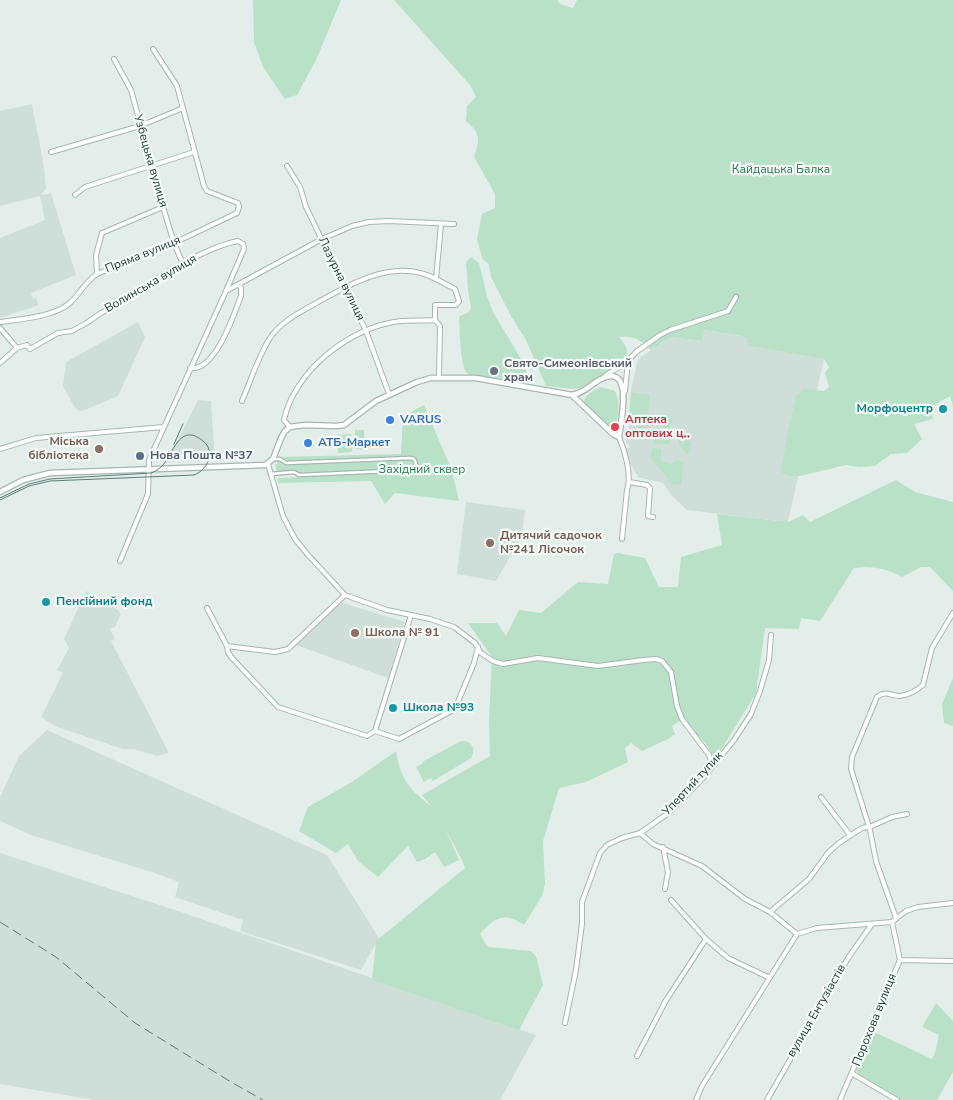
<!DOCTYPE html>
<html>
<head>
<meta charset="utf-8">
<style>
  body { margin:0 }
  canvas { display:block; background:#e3eeea }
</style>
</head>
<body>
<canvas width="953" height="1100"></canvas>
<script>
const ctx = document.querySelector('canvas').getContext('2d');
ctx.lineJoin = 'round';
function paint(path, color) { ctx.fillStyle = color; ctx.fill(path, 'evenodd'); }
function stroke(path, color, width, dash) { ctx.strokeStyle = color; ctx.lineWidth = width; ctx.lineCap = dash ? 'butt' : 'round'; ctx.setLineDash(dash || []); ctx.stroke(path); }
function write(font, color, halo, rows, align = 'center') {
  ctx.font = font + ' "Nunito Sans",sans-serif'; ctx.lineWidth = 4.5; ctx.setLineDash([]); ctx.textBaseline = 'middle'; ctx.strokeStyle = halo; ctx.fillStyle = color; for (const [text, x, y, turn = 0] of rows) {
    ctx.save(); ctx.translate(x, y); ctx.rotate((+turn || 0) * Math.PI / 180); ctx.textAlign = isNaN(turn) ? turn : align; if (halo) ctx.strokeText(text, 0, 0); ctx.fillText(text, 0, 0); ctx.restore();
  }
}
const built = new Path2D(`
  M32,104l12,63 2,22 -5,6 10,-2 25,82 -45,18 2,6 3,-1 3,7 -39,13v-80l45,-18 -5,-24 -40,10v-95z
  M138,322l7,15 -27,59 -33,14 -5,1 -5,-3 -12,-22 3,-24z
  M703,330l39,6 5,2 4,8 73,13 -36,163 -101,-12 -16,-15 -8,-12 -25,-6 -13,-23 1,-5 3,-1v-4l-3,-1 4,-21 -1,-4 2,-28 7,-31 33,-22 31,4z
  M198,400l13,1 4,60 -48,1z
  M466,502l59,8 -3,26 -26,45 -39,-7z
  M86,591l32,19 3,4 -6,13 -5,2 5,10 -4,2 58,112 -12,3 -23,-7h-11l-66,-22 -16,-10 22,-44 -6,-3 12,-22 -5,-9z
  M340,602l65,20 -17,56 -92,-33z
  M47,730l280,125 52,83 -18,32 -121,-39 3,-11 -68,-23 4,-15 -24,-9 -124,-38 -31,-14v-24l19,-41z
  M0,853l181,59 191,66v2l164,55 -36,65h-406l-94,-16z`);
const green = new Path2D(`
  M253,0h88l-25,60 -19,35 -12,4 -22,-32 -9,-25z
  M394,0h163l3,4 13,4 4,-8h376v406l-3,-10 -21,12 4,11 -19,5 8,15 -15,14 -16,1 -16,12 -16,1 -13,-2 -46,11h-11l-8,-4 6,-37 9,-39 9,-7 19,2 5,-4 -4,-14 4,-6 -5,-8 -74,-13 -3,-3v-5l-5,-2 -38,-6 -2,11 -31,-4 -20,13c-11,-11 -17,-14 -32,-13 2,3 7,8 8,13 2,12 -36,37 -46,38 -12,2 -23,-1 -35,-2l-20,-46 -15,-24 -20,-39 -2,-12 -7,-7 -5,-19 5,-25 13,-6v-14l-21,-37c6,-18 7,-23 -8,-36l1,-15 9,-9 -6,-12z
  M471,257l8,6 8,33 6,16 28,47 8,19v4c-9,2 -18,-3 -27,-4 -10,-1 -26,2 -35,-5 -7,-6 -7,-43 -8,-54l1,-3 9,-4 2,-4 -3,-17 -2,-29z
  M601,387l14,4c5,9 5,29 -1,38 -9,-4 -25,-19 -31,-27 3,-8 11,-12 18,-15z
  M631,392l19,3 -5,41 -8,-1 2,-11 -9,-3 -1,-3z
  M424,405l28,66 7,30 -64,-8 -10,11 -14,-23 -93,2v-5l20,-1 1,-2 -5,-3h-17l-2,-8h2v-7l124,-3 2,-38z
  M663,416l8,2 1,5 -3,6 -12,-3v-8z
  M355,430h9l1,20 -10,-1z
  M657,432l12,1 2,3 -2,8h-15v-8z
  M351,434l1,18 -14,1 -1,-18z
  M679,440h3v4h2l-1,-4 8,1 -2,15 -10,-11z
  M653,448l8,1v11l5,3 5,1 5,-4 8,2 -3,23 -9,-1 -21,-26v-7z
  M896,480l19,12 38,10v89l-23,-24h-9l-19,10c-16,-9 -30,-11 -48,-9l-34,53 -19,-3 -2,11 -34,-1 -9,65 -35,57v4l-5,5 -3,-1c-3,-15 -21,-28 -33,-37l-8,5 3,8 -7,5 -26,12 -11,-8 -6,5 3,14 -42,20 -27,6 -16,53 2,43 -3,12 -18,29c-20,-14 -30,-7 -44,9l8,13 43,4 5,5 7,29 -24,45 -147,-50 4,-39 89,-73 -3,-8 -16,-30 13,30 -15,7 -9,-15 -10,7 -8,3 -9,-16 -30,31 -20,-16 -10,-17 -12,9 -37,-22 9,-24 44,-25 44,-31c5,29 13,38 36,56l-10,-12 68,-39 -1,-35 3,-64 -24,-34h29l9,13 13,-26 22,3 37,-31 30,2 6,-30 4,-1 27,5 14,29h19l3,-30 41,-12 -5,-31 71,8 15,-7 7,7z
  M953,678v48l-9,-3 -2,-19z
  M461,741c10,-1 16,7 10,17l-38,23 -2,-3 -7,4 -8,-15 7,-4 -1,-1z
  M936,1003l17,18v51l-16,28h-37l-39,-23 -5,-7 16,-39 60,28 3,-6 4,-18 -17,-8z`);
const pedestrian = new Path2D(`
  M270,474l24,-2 5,3 111,-5 4,-2 2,-4 -2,-5 -4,-1 -124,5 -6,-4h-7`);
const minor = new Path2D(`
  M114,59l17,31 32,117 11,36 9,21
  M51,152l89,-26 43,-18
  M287,166l13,21 6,20 60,124 23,63
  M75,195l10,-8 109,-35
  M97,274l-1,-19 6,-22 61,-26
  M0,322c21,-3 55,-5 71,-20 9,-9 15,-21 26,-28l77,-31 63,-30 2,-6 -1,-4 -31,-12 -3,-5 -27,-100 -24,-37
  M0,328l17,20 -17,15
  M17,348l10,-3 3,4 28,-16 14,-2 16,-9 13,-9 39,-21c16,-17 74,-47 98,-51l5,3 1,5 -18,42
  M190,368c25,4 44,-53 51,-72v-8l-2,-4
  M605,376l23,-15
  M439,377l1,-51 -5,-6v-15h21l3,-4 -4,-12 -19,-10 5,-55
  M625,391l3,-30 8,-9 24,-17 10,-5 58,-19 8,-14
  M242,401c9,-21 16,-44 28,-63 11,-17 31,-26 48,-36 35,-19 78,-45 118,-23
  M290,427l-6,-7c10,-49 67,-94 117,-99 11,-1 23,0 34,-1
  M619,437c6,14 13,38 8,53l-5,49
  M0,449l36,-11 128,-11
  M268,464l15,52 12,23 14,17 36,39 42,15 43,9 24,8 21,16 6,10 12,8 10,3 35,-6 60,8 45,-6 13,-1 6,2 9,11 6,34 5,13 27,36 3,10
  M629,482l18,3 3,3 -2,28 5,1
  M120,561l28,-67 1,-34 77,-169 96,-52 30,-13 17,-4 20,-1 65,3
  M207,608l20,38 48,6 13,-3 57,-54
  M227,646l1,6 4,6 46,49 89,29 8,-5 24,8 56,-30 19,-46 4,-16
  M375,731l36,-116
  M821,797l29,38
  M640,833l13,11 49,22 43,33 25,13 27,22
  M663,847l5,25 -3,17
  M671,900l35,39 22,19 42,20
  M770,912l39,-33 19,-26 11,-10 23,-15 10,-2 20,-9 15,-3
  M896,918l-20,-57 -6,-31 -19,-61 1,-12 25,-60c8,-7 14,-1 23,-1 8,-1 17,-6 23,-11l9,-37 21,-35
  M892,922l8,38
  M565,1023l11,-53 6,-46v-22l18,-49 7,-8 15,-7 18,-5 30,-21 33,-34 31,-38 17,-26 9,-23 9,-31 2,-25
  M637,1056l28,-54 41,-63
  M853,1074l44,26
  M696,1100l6,-14 95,-152 20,-6 75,-6 14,-11 12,-4 35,-4
  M767,1100l81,-142 24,-34
  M840,1100l60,-140 53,1`);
const tertiary = new Path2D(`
  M0,492l23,-12 27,-7 215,-8 8,-6 8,-21 4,-7 5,-4 15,-2 31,1 8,-1 32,-24 41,-19 14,-4h45l96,17c12,-2 17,-9 27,-15 36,-20 22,41 20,57l-6,-3 -41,-39`);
const tram = new Path2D(`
  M174,444l9,-20
  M0,498l29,-14 21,-5 101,-6c6,-2 11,-6 15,-12 8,-12 16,-38 37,-20 13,10 5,29 -9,34l-144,6 -21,5 -29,14`);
const rail = new Path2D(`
  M0,922l56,35 79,66 96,59 32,18`);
const markers = [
  [494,371,5,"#6b7280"],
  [943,409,5,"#0f9aa8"],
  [390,420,5,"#3f7fe0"],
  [615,427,5,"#e0444e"],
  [308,443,5,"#3f7fe0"],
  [99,449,5,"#8d6e63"],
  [140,456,5,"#5c6f8a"],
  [490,543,5,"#8d6e63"],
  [46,602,5,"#0f9aa8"],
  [355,633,5,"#8d6e63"],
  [393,708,5,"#0f9aa8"]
];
const streetNames = [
  ["Узбецька вулиця",150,161,74],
  ["Пряма вулиця",143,255,-22],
  ["Лазурна вулиця",341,279,64],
  ["Волинська вулиця",151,284,-30],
  ["Упертий тупик",693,784,-47],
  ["вулиця Ентузіастів",817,1011,-60],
  ["Порохова вулиця",875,1020,-68]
];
const parkNames = [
  ["Кайдацька Балка",781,170],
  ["Західний сквер",422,470]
];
const worshipNames = [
  ["Свято-Симеонівський",504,364],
  ["храм",504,378]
];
const cultureNames = [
  ["Морфоцентр",933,409,"right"],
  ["Пенсійний фонд",56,602],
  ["Школа №93",403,708]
];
const shopNames = [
  ["VARUS",400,420],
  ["АТБ-Маркет",318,443]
];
const healthNames = [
  ["Аптека",625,420],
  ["оптових ц‥",625,434]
];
const educationNames = [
  ["Міська",89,442,"right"],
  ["бібліотека",89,456,"right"],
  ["Дитячий садочок",500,536],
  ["№241 Лісочок",500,550],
  ["Школа № 91",365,633]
];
const serviceNames = [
  ["Нова Пошта №37",150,456]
];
paint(built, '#d0ded9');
paint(green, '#b9e1c7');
stroke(pedestrian, '#a5b7b2', 5);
stroke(minor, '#a5b7b2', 6);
stroke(tertiary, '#a5b7b2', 7);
stroke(pedestrian, '#fff', 2.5);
stroke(minor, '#fff', 4);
stroke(tertiary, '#fff', 4.5);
stroke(tram, '#5b7d76', 1);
stroke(rail, '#5b7d76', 1, [10, 5]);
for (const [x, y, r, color] of markers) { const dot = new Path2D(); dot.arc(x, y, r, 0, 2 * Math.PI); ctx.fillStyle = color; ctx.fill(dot); stroke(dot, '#f4faf7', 2); }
write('12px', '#20413b', '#f4faf7', streetNames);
write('12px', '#267d4d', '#f4faf7', parkNames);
write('bold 12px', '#5b616d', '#f4faf7', worshipNames, 'left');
write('bold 12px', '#0d838f', '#f4faf7', cultureNames, 'left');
write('bold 12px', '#366cbe', '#f4faf7', shopNames, 'left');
write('bold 12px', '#be3a42', '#f4faf7', healthNames, 'left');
write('bold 12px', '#785e54', '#f4faf7', educationNames, 'left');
write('bold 12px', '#4e5e75', '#f4faf7', serviceNames, 'left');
</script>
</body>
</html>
